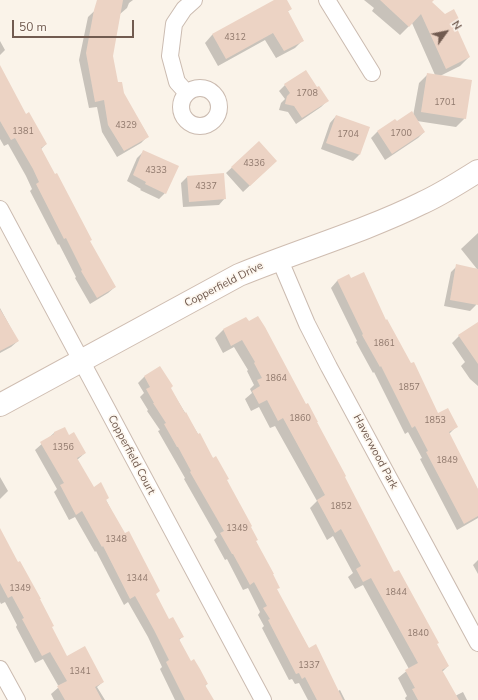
<!DOCTYPE html>
<html>
<head>
<meta charset="utf-8">
<style>
  body { margin:0 }
  #map { position:relative; width:478px; height:700px; overflow:hidden; background:#faf3e9; font-family:"Nunito Sans",sans-serif }
  canvas { display:block }
  .north { position:absolute; left:426px; top:12px; width:40px; height:40px; -webkit-text-stroke:3px #fdf7ef; paint-order:stroke; rotate:57deg; font-size:11px; font-weight:700; line-height:16px; text-align:center; color:#715b50 }
  .north::after { content:''; display:block; margin:auto; width:14px; height:18px; background:#715b50; clip-path:polygon(50% 0,100% 100%,50% 72%,0 100%) }
  .scale { position:absolute; left:12px; top:20px; width:122px; height:18px; box-sizing:border-box; border:2px solid #715b50; border-top:0; padding-left:5px; font-size:12px; line-height:14px; white-space:nowrap; color:#715b50; -webkit-text-stroke:3px #fdf7ef; paint-order:stroke }
</style>
</head>
<body>
<div id="map">
<canvas width="478" height="700"></canvas>
<div class="north">N</div>
<div class="scale">50 m</div>
</div>
<script>
const ctx = document.querySelector('canvas').getContext('2d');
ctx.lineJoin = 'round';
function paint(path, color) { ctx.fillStyle = color; ctx.fill(path, 'evenodd'); }
function stroke(path, color, width, dash) { ctx.strokeStyle = color; ctx.lineWidth = width; ctx.lineCap = dash ? 'butt' : 'round'; ctx.setLineDash(dash || []); ctx.stroke(path); }
function write(font, color, halo, rows, align = 'center') {
  ctx.font = font + ' "Nunito Sans",sans-serif'; ctx.lineWidth = 3.5; ctx.setLineDash([]); ctx.textBaseline = 'middle'; ctx.strokeStyle = halo; ctx.fillStyle = color; for (const [text, x, y, turn = 0] of rows) {
    ctx.save(); ctx.translate(x, y); ctx.rotate((+turn || 0) * Math.PI / 180); ctx.textAlign = isNaN(turn) ? turn : align; if (halo) ctx.strokeText(text, 0, 0); ctx.fillText(text, 0, 0); ctx.restore();
  }
}
const shadow = new Path2D(`
  M106,0h27l-4,3 -2,5 -7,6 -8,42 5,27 31,53 -7,7 -24,14 -15,-25 -5,-25 -8,1 -10,-48 9,-43z
  M276,0h10l5,9 -4,3 16,28 -8,8 -19,10 -11,-18 -47,26 -13,-23 7,-8z
  M364,0h65l16,15 15,8 -5,5 14,29 -9,9 -20,10 25,42 -9,9 -39,-6 7,11 -6,6 -33,22 -14,-22 6,-6 18,-11 1,1 17,-6 6,-33 9,-9 7,1 -23,-52 -12,12 -28,-24 2,-3z
  M0,41l5,9 -5,5z
  M0,67l25,48 21,29 -5,5 48,92 26,46 -7,6 -18,11 -15,-26 1,-1 -17,-33 -1,1 -28,-54 2,-2 -6,-13 -18,-32 -4,2 -4,-7z
  M285,85l42,16 -6,6 -25,17 -8,-12 -9,-2 2,-7 4,-4 -6,-8z
  M336,116l33,12 -10,27 -6,6 -32,-12 9,-26z
  M259,142l17,19 -33,31 -17,-19z
  M144,151l21,42 -6,6 -19,-9 1,-1 -14,-8 10,-23z
  M187,177l38,21 -6,7 -36,2 -2,-24z
  M478,233v62l-2,10 -6,6 -26,-5 7,-34 6,-6 20,3 -16,-20z
  M349,276l37,45 52,93 19,12 -8,8 29,56v28l-21,12 -37,-71 2,-1 -14,-26 -3,2 -31,-62 -1,1 -17,-31 1,-1 -26,-53 6,-7z
  M0,308l18,33 -7,6 -11,6z
  M246,318l70,105 78,151 54,92 -6,6 13,24 8,-4 4,8h-61l-1,-2 2,-2 -9,-18 11,-9 -46,-84 -8,4 -7,-12 5,-4 -20,-37 -6,4 -17,-32 7,-7 -42,-75 -5,2 -11,-21 -8,4 -6,-12 7,-6 -2,-4 4,-4 -7,-14 1,-1 -14,-23 -11,6 -8,-15 8,-8z
  M478,323v63l-8,-7 -9,-13 4,-4 -13,-19 7,-7z
  M160,367l10,21 56,92 24,47 26,63 33,59 29,42 2,-1 5,10h-37l-9,-17 -4,1 -3,-5 -3,1 -27,-52 2,-2 -6,-11 2,-3 -12,-24 -5,2 -16,-31 -2,1 -11,-20 3,-3 -33,-58 1,-1 -27,-47 2,-1 -13,-19 1,-1 -8,-13 4,-4 -6,-10 6,-6z
  M54,433l15,3 16,17 -8,7 16,28 13,12 63,121 13,16 -3,3 11,22 17,22 -2,2 7,14h-37l-15,-31 2,-2 -14,-30 -20,-35 -4,3 -28,-54 -1,1 -20,-35 -6,3 -15,-28 3,-3 -22,-39z
  M0,477l8,14 -8,8z
  M0,531l67,127 36,24 -6,5 8,13h-51l-3,-6 8,-7 -16,-28 -8,4 -19,-36 1,-2 -12,-23 -4,2 -1,-2z
  M478,560v14l-5,-9z`);
const building = new Path2D(`
  M97,0h26l-10,56 5,26h4l2,11 25,44 -25,14 -16,-26 -4,-25 -9,2 -9,-49 8,-43z
  M274,0h13l5,9 -4,2 16,30 -20,10 -11,-18 -47,26 -14,-25z
  M380,0h54l-2,2 13,12 9,-5 7,14 -5,3 14,31 -24,12 -25,-55 -12,13z
  M0,65l26,49 3,-2 18,32 -6,4 14,26 2,-1 35,67 -2,1 26,46 -19,11 -16,-27 1,-1 -16,-32 -2,1 -28,-55 3,-2 -6,-13 -18,-31 -4,2 -11,-19z
  M306,70l11,17 2,-1 10,15 -27,17 -8,-12 -9,-2 2,-8 3,-3 -6,-9z
  M427,73l45,7 -6,39 -45,-7z
  M412,111l13,21 -33,22 -15,-23 18,-12 2,2z
  M336,115l34,12 -10,28 -34,-12z
  M259,141l18,20 -27,25 -19,-19z
  M143,150l36,16 -13,28 -21,-10 1,-2 -13,-7z
  M224,173l2,26 -37,3 -2,-26z
  M456,264l22,5v36l-28,-5z
  M364,272l22,48 1,-1 24,44 3,-1 24,51 10,-5 10,19 -9,5 29,57v27l-14,8 -38,-72 2,-1 -13,-25 -3,2 -31,-62 -1,1 -18,-32 1,-1 -26,-54 12,-6 2,4z
  M0,309l19,32 -19,10z
  M258,316l7,11 41,77 2,-1 10,19h-1l29,54 -1,1 49,95 5,-2 40,73 -2,1 12,22 -7,4 17,30h-41l-6,-11 3,-1 -10,-18 13,-7 -47,-85 -8,4 -7,-13 5,-3 -20,-37 -6,4 -18,-33 8,-5 -42,-77 -5,3 -11,-21 -8,4 -7,-13 8,-5 -3,-6 5,-2 -8,-15 1,-1 -13,-22 -11,6 -8,-17 23,-12 3,4z
  M478,322v42l-20,-29z
  M160,366l13,20 -2,2 14,25 1,-1 12,22 2,-1 13,25 3,-2 13,23 -2,1 25,46 -1,1 7,13 -2,1 18,33h-1l7,14 -3,1 32,59 7,-4 27,56h-26l-12,-23 -3,2 -3,-6 -3,1 -28,-54 2,-1 -7,-11 4,-2 -13,-24 -4,3 -17,-31h-1l-12,-21 4,-2 -34,-59 1,-1 -13,-24h-1l-13,-23 2,-1 -13,-20h1l-8,-14 4,-2 -6,-11z
  M65,427l4,8 5,-3 12,21 -9,5 17,29 7,-5 8,16 -3,2 19,33 4,-2 31,60 -4,3 13,25 4,-2 11,20 -5,2 12,22 3,-2 6,10 8,15 -3,1 9,15h-29l-19,-38 3,-2 -15,-30 -19,-34 -5,3 -27,-53 -1,1 -20,-36 -6,4 -16,-30 4,-2 -24,-41 14,-8v-2z
  M0,528l18,34 2,-1 21,38h-1l14,27 -2,1 15,29 18,-10 19,36 -9,5 7,13h-37l-8,-14 10,-5 -17,-29 -8,4 -20,-37 2,-1 -12,-22 -4,2 -8,-15z`);
const street = new Path2D(`
  M327,0l45,73
  M181 107a19 19 0 1 1 38 0a19 19 0 1 1-38 0Z
  M187,93l-10,-11 -7,-26 4,-32 10,-15 10,-9
  M0,209l263,491
  M279,258l28,66 22,43 149,276
  M0,669l17,31`);
const secondary = new Path2D(`
  M0,405l239,-130c61,-25 124,-43 183,-72 20,-9 38,-21 56,-32`);
const numberNames = [
  ["4312",235,38],
  ["1708",307,94],
  ["1701",445,103],
  ["4329",126,126],
  ["1381",23,132],
  ["1700",401,134],
  ["1704",348,135],
  ["4336",254,164],
  ["4333",156,171],
  ["4337",206,187],
  ["1861",384,344],
  ["1864",276,379],
  ["1857",409,388],
  ["1860",300,419],
  ["1853",435,421],
  ["1356",63,448],
  ["1849",447,461],
  ["1852",341,507],
  ["1349",237,529],
  ["1348",116,540],
  ["1344",137,579],
  ["1349",20,589],
  ["1844",396,593],
  ["1840",418,634],
  ["1337",309,666],
  ["1341",80,672]
];
const streetNames = [
  ["Copperfield Drive",224,285,-27],
  ["Haverwood Park",375,452,62],
  ["Copperfield Court",131,455,62]
];
paint(shadow, '#0003');
paint(building, '#ecd3c4');
stroke(street, '#cbbbb0', 18);
stroke(secondary, '#cfbdb1', 24);
stroke(street, '#fff', 16);
stroke(secondary, '#fff', 22);
write('9px', '#90796d', null, numberNames);
write('11px', '#715b50', '#fdf7ef', streetNames);
</script>
</body>
</html>
